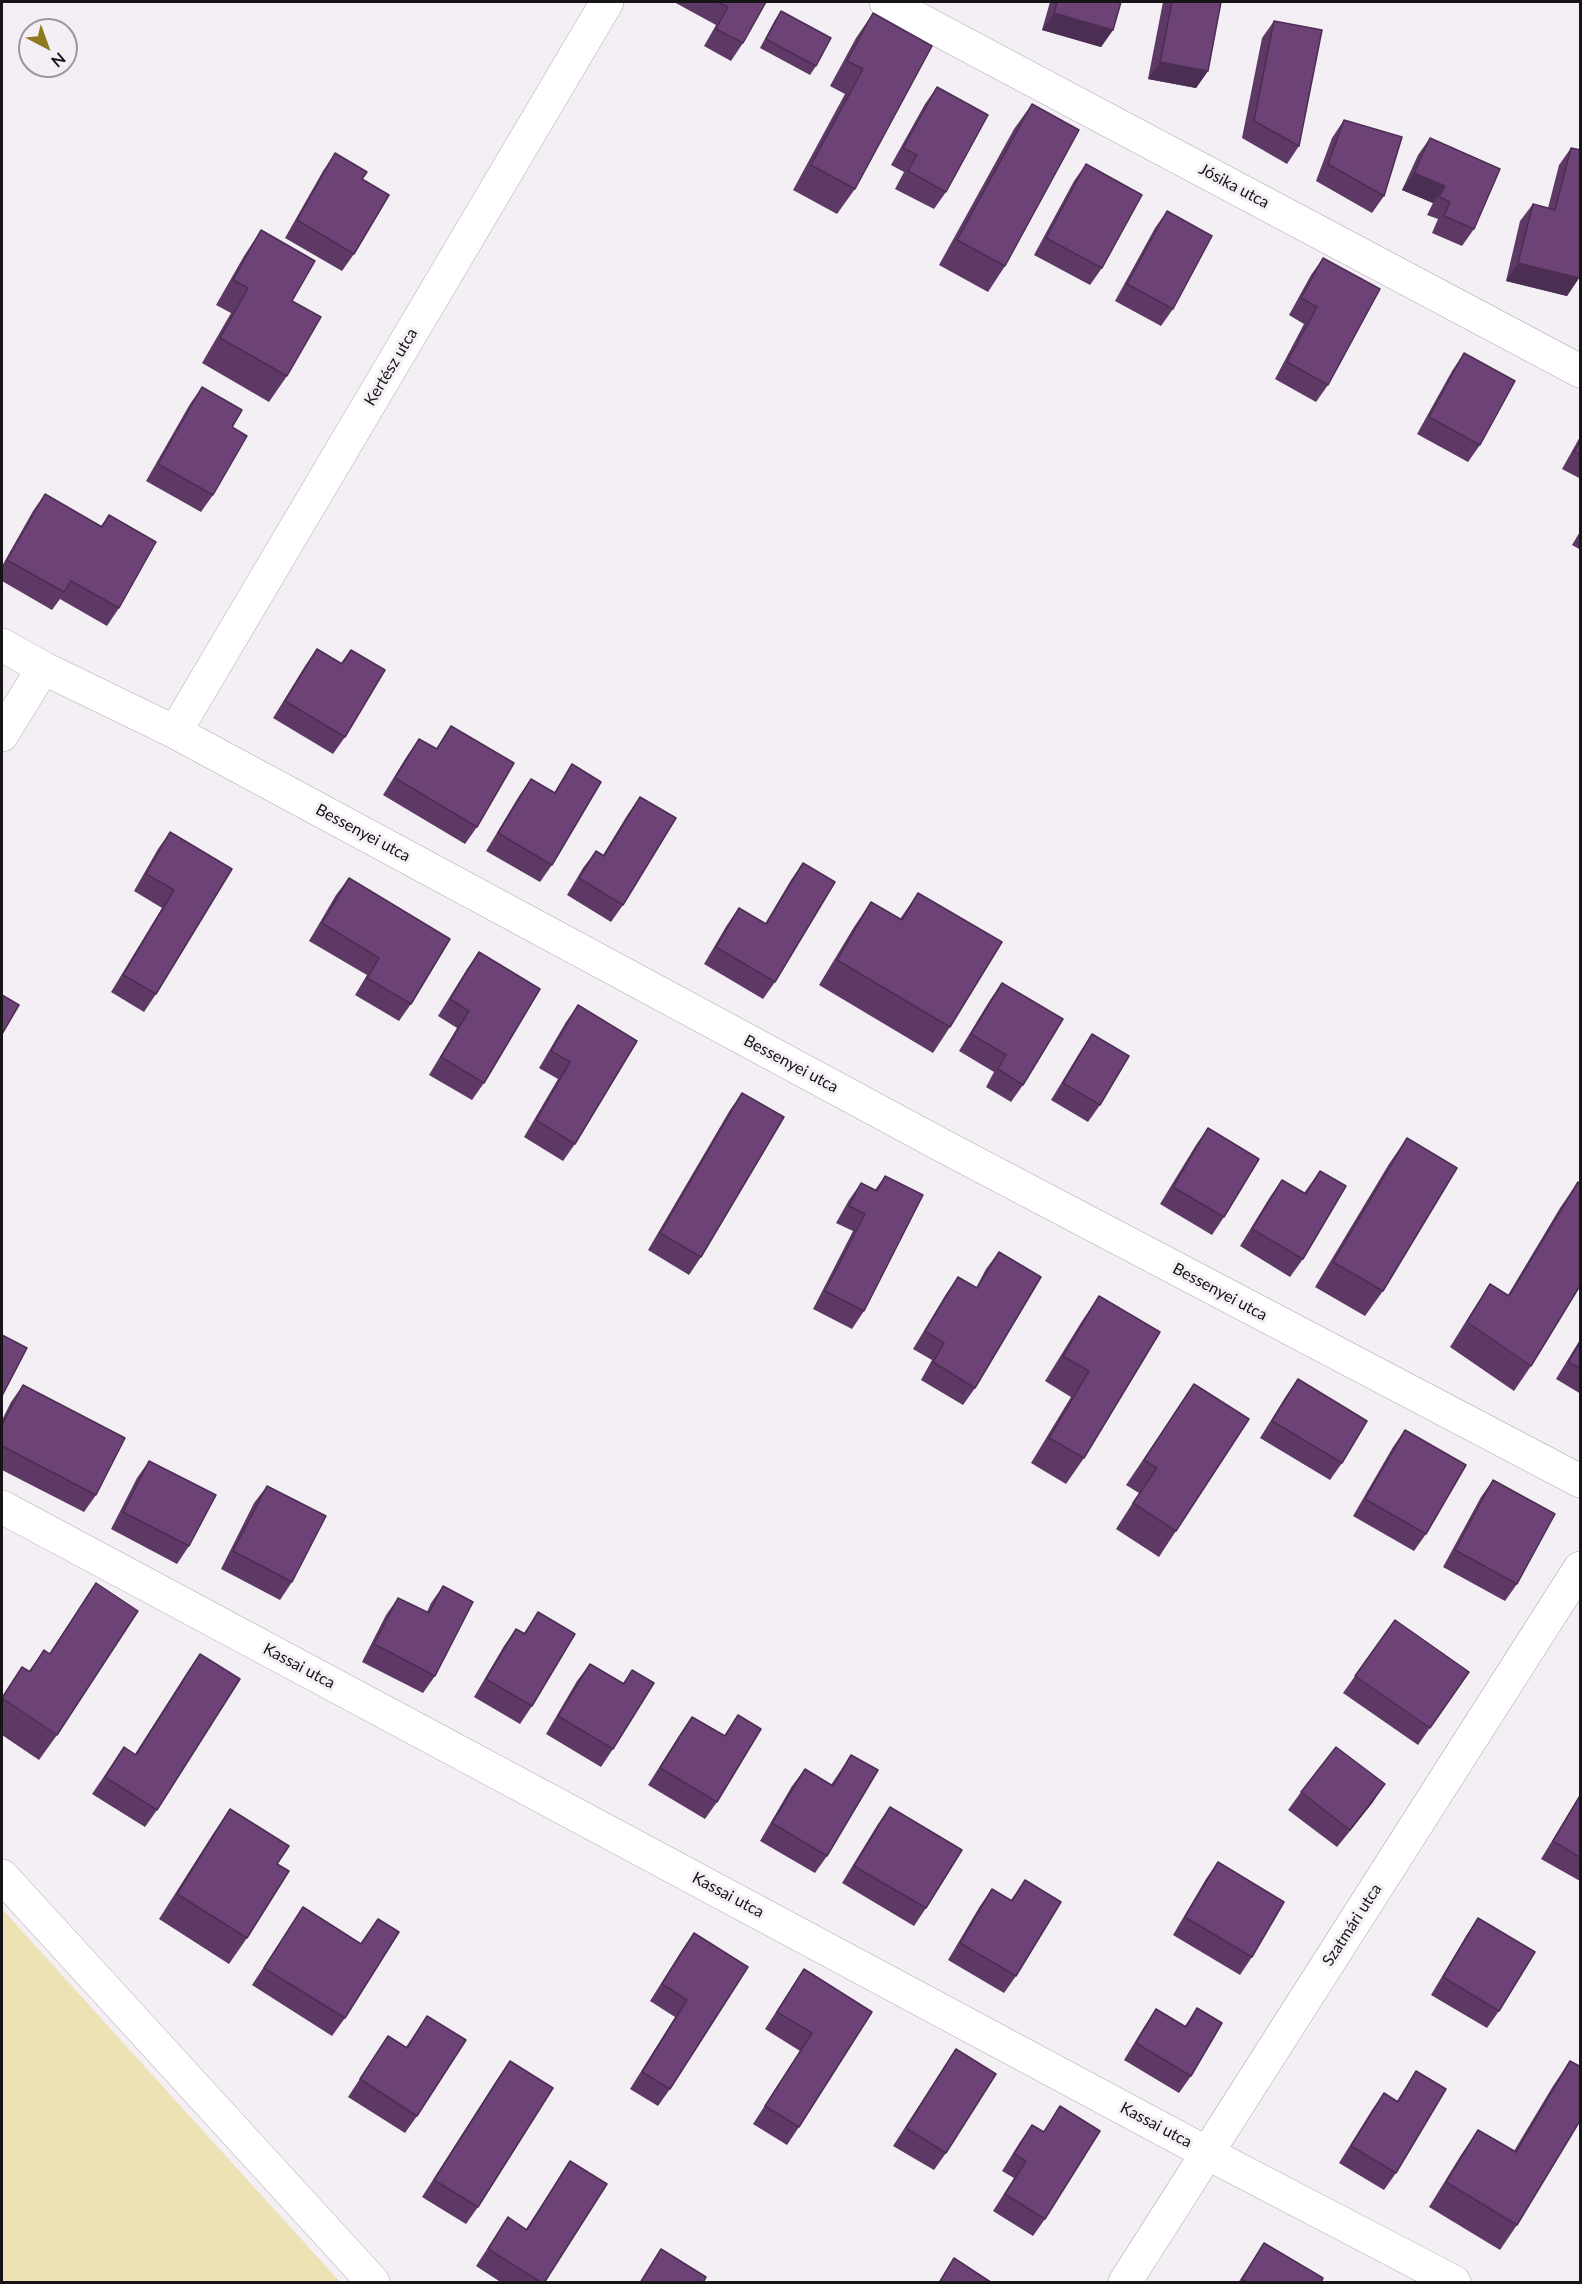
<!DOCTYPE html>
<html>
<head>
<meta charset="utf-8">
<style>
  body { margin:0 }
  #map { position:relative; width:1582px; height:2284px; overflow:hidden; background:#f3eff4; font-family:Lato,sans-serif }
  canvas { display:block }
  .frame { position:absolute; inset:0; border:3px solid #161416; pointer-events:none }
  .north { position:absolute; left:18px; top:18px; width:60px; height:60px; box-sizing:border-box; background:#f3eff4; border:2px solid #9b979b; border-radius:50%; rotate:139deg; font-size:16px; font-weight:700; line-height:24px; text-align:center; color:#161416 }
  .north::after { content:''; display:block; margin:auto; width:21px; height:27px; background:#8e7a1f; clip-path:polygon(50% 0,100% 100%,50% 72%,0 100%) }
</style>
</head>
<body>
<div id="map">
<canvas width="1582" height="2284"></canvas>
<div class="frame"></div>
<div class="north">N</div>
</div>
<script>
const ctx = document.querySelector('canvas').getContext('2d');
ctx.lineJoin = 'round';
function paint(path, color) { ctx.fillStyle = color; ctx.fill(path, 'evenodd'); }
function stroke(path, color, width, dash) { ctx.strokeStyle = color; ctx.lineWidth = width; ctx.lineCap = dash ? 'butt' : 'round'; ctx.setLineDash(dash || []); ctx.stroke(path); }
function write(font, color, halo, rows, align = 'center') {
  ctx.font = font + ' Lato,sans-serif'; ctx.lineWidth = 6; ctx.setLineDash([]); ctx.textBaseline = 'middle'; ctx.strokeStyle = halo; ctx.fillStyle = color; for (const [text, x, y, turn = 0] of rows) {
    ctx.save(); ctx.translate(x, y); ctx.rotate((+turn || 0) * Math.PI / 180); ctx.textAlign = isNaN(turn) ? turn : align; if (halo) ctx.strokeText(text, 0, 0); ctx.fillText(text, 0, 0); ctx.restore();
  }
}
const green = new Path2D(`
  M2,1909l338,373h-338z`);
const minor = new Path2D(`
  M886,2l694,369
  M2,645l41,23 132,64 770,415 635,334
  M175,732l432,-730
  M2,735l41,-67
  M2,1507l1205,646 247,129
  M2,1876l371,406
  M1125,2282l455,-714`);
const wall = new Path2D(`
  M674,2h92l-23,41 -12,18 -27,-15 12,-21z
  M1050,2h71l-8,28 -12,17 -59,-17z
  M1163,2h58l-13,69 -12,17 -48,-9z
  M781,11l35,55 -6,9 -50,-27 15,-28z
  M873,13l-18,176 -18,25 -44,-24 52,-96 -15,-8 26,-48z
  M1274,21l25,125 -12,18 -45,-26 20,-100z
  M937,87l9,105 -12,17 -39,-20 9,-17 -13,-7 34,-61z
  M1032,104l-27,162 -17,26 -49,-27 75,-136z
  M1344,120l40,76 -12,17 -56,-32 16,-43z
  M1430,138l44,91 -12,17 -30,-13 6,-14 -11,-4 6,-12 -31,-13 16,-35z
  M1571,148l8,130 -12,18 -61,-15 14,-60 13,-17 15,4 11,-43z
  M335,153l27,26 -8,75 -12,17 -57,-33 38,-67z
  M1086,164l16,104 -12,17 -56,-30 40,-74z
  M1167,211l6,98 -12,17 -46,-25 40,-73z
  M261,230l31,71 -5,75 -18,26 -67,-39 29,-50 -15,-8 28,-49z
  M1323,258l5,127 -12,17 -41,-23 29,-55 -15,-9 22,-40z
  M1464,353l16,92 -12,17 -51,-28 35,-63z
  M202,387l30,40 -19,68 -12,17 -55,-31 44,-77z
  M1581,435v44l-19,-10z
  M45,494l56,32 8,-11 10,93 -12,18 -47,-27 -8,11 -50,-29v-15l31,-55z
  M1581,530v20l-9,-5z
  M317,649l24,14 10,-13 -6,87 -12,17 -60,-36 32,-52z
  M451,726l26,101 -12,17 -82,-49 24,-39 12,-17 17,10z
  M572,764l-20,101 -12,17 -54,-31 33,-55 12,-17 23,14z
  M640,797l-17,108 -12,17 -44,-27 16,-27 13,-17 7,4 25,-41z
  M170,832l62,37 -76,125 -12,18 -33,-20 51,-84 -28,-17 24,-42z
  M803,863l-28,119 -12,17 -59,-35 23,-39 12,-17 26,16 26,-44z
  M349,878l62,126 -12,17 -44,-26 12,-20 -58,-34 27,-46z
  M918,893l32,134 -17,26 -114,-68 35,-58 17,-25 29,17z
  M479,952l5,131 -12,17 -43,-25 28,-47 -19,-12 29,-47z
  M1002,983l21,102 -12,17 -25,-15 8,-15 -35,-21 31,-51z
  M578,1005l-3,139 -12,17 -39,-24 34,-58 -19,-11 27,-46z
  M1092,1034l8,71 -12,17 -37,-22 29,-48z
  M742,1093l-41,164 -12,18 -41,-25 82,-140z
  M1208,1128l16,89 -12,18 -52,-31 36,-59z
  M1407,1138l-24,153 -18,25 -50,-29 74,-123z
  M1320,1171l-17,88 -13,18 -50,-31 30,-49 12,-17 22,13z
  M885,1176l-21,135 -12,18 -39,-20 40,-78 -17,-8 13,-23 12,-17 14,7z
  M1578,1182l-47,184 -17,25 -64,-44 23,-37 17,-26 18,11 52,-87z
  M999,1252l-24,136 -12,17 -42,-25 11,-20 -19,-11 33,-55 12,-17 18,11 10,-19z
  M1099,1296l-15,162 -18,26 -35,-21 40,-66 -26,-16 37,-60z
  M1581,1338v56l-25,-15z
  M1298,1379l44,84 -12,17 -70,-42 26,-42z
  M1194,1384l-18,147 -17,26 -43,-28 23,-36 -13,-8z
  M23,1385l73,110 -12,17 -82,-42v-50l9,-18z
  M1405,1430l21,104 -12,17 -61,-35 40,-69z
  M149,1461l40,85 -12,18 -66,-35 26,-51z
  M1493,1480l24,104 -12,17 -62,-34 38,-70z
  M267,1486l25,96 -12,18 -59,-31 33,-66z
  M96,1583l-39,152 -18,25 -37,-25v-38l20,-30 7,4 15,-21 5,4z
  M443,1586l-8,90 -12,17 -61,-31 24,-47 12,-17 29,14 4,-9z
  M538,1612l-6,94 -12,18 -46,-27 30,-51 12,-17 8,4z
  M1395,1620l74,52 -51,73 -75,-52z
  M200,1654l-43,156 -12,17 -53,-33 32,-47 11,7 53,-83z
  M590,1664l33,19 9,-13 -19,79 -12,18 -55,-33 31,-53z
  M738,1715l-21,87 -12,17 -57,-34 32,-51 12,-17 32,19z
  M851,1755l-24,101 -12,17 -55,-32 32,-55 13,-17 26,16z
  M1301,1792l72,10 -36,45 -49,-37z
  M1581,1793v87l-1,1 -39,-22z
  M890,1807l36,101 -12,18 -72,-43 36,-59z
  M230,1809l47,55 -30,74 -18,26 -70,-45 54,-85z
  M1218,1862l34,95 -12,18 -67,-40 33,-56z
  M1025,1880l-9,96 -12,17 -56,-33 32,-54 12,-17 19,11z
  M303,1907l57,37 18,-25 -33,99 -13,18 -80,-51z
  M1478,1918l21,93 -12,17 -56,-33 35,-59z
  M694,1933l54,34 -78,122 -12,17 -28,-17 45,-72 -25,-16 32,-51z
  M804,1969l68,43 -73,115 -12,18 -34,-21 47,-73 -35,-22 27,-42z
  M1197,2008l-6,68 -12,17 -55,-33 20,-33 12,-18 29,17z
  M427,2016l-10,100 -12,17 -57,-36 40,-61 18,11z
  M956,2049l-10,104 -12,17 -41,-24 51,-79z
  M510,2061l-32,146 -12,17 -44,-27 76,-119z
  M1570,2061l-53,164 -17,25 -71,-43 32,-52 17,-25 36,21 39,-65z
  M1416,2071l-20,102 -12,17 -45,-27 33,-53 12,-17 13,8z
  M1060,2106l-15,113 -12,17 -40,-25 21,-33 -12,-7 18,-29 12,-17 11,7z
  M570,2161l-26,122h-42l-26,-17 32,-49 18,12z
  M1264,2243l57,40h-83z`);
const shadedWall = new Path2D(`
  M1054,13l59,17 -12,17 -59,-17z
  M1160,62l48,9 -12,17 -48,-9z
  M1414,173l31,13 -12,17 -31,-13z
  M1518,263l61,15 -12,18 -61,-15z
  M1385,1784l-12,18 -36,45 13,-17z`);
const building = new Path2D(`
  M717,2h49l-23,41 -27,-14 12,-22z
  M1057,2h64l-8,28 -59,-17z
  M1172,2h49l-13,69 -48,-9z
  M781,11l50,27 -15,28 -50,-27z
  M873,13l59,33 -77,143 -44,-24 52,-96 -16,-8z
  M1274,21l48,9 -23,116 -45,-25z
  M937,87l51,28 -42,77 -38,-21 9,-16 -14,-7z
  M1032,104l47,26 -74,136 -48,-26z
  M1344,120l58,17 -18,59 -56,-32z
  M1430,138l70,31 -26,60 -30,-13 6,-14 -11,-5 6,-11 -31,-13z
  M1571,148l10,2v123l-2,5 -61,-15 15,-59 22,6z
  M335,153l32,19 -5,7 27,16 -35,59 -57,-34z
  M1086,164l56,31 -40,73 -56,-30z
  M1167,211l45,25 -39,73 -46,-25z
  M261,230l54,31 -23,40 29,16 -34,59 -67,-38 28,-50 -15,-8z
  M1323,258l57,31 -52,96 -41,-23 30,-55 -16,-9z
  M1464,353l51,28 -35,64 -51,-28z
  M202,387l40,23 -10,17 15,9 -34,59 -55,-31z
  M1581,440v15l-7,-3z
  M45,494l57,33 7,-12 47,27 -37,66 -48,-27 -7,11 -57,-32z
  M317,649l25,15 9,-14 34,20 -40,67 -60,-36z
  M451,726l63,37 -37,64 -82,-49 24,-39 18,10z
  M572,764l29,18 -49,83 -54,-32 33,-54 24,14z
  M640,797l36,21 -53,87 -44,-27 17,-27 8,5z
  M170,832l62,37 -76,125 -33,-19 51,-85 -28,-16z
  M803,863l32,19 -60,100 -59,-35 23,-39 27,16z
  M349,878l101,61 -39,65 -44,-26 12,-20 -57,-35z
  M918,893l84,49 -52,85 -113,-67 34,-58 31,18z
  M479,952l61,37 -56,94 -43,-26 28,-46 -19,-12z
  M1002,983l61,36 -40,66 -25,-16 8,-14 -35,-21z
  M2,995l17,10 -17,29z
  M578,1005l59,36 -62,103 -39,-24 34,-58 -19,-11z
  M1092,1034l37,22 -29,49 -37,-22z
  M742,1093l42,24 -83,140 -41,-24z
  M1208,1128l51,31 -35,58 -51,-30z
  M1407,1138l50,30 -74,123 -50,-29z
  M1320,1171l26,15 -43,73 -51,-30 30,-49 24,14z
  M885,1176l38,19 -59,116 -39,-20 40,-77 -16,-8 12,-23 16,8z
  M1578,1182l3,2v100l-50,82 -64,-44 23,-38 19,12z
  M999,1252l42,25 -66,111 -42,-26 11,-19 -19,-12 33,-54 19,11z
  M1099,1296l61,36 -76,126 -35,-20 40,-67 -26,-15z
  M2,1335l25,13 -25,48z
  M1581,1341v28l-13,-7z
  M1298,1379l69,42 -25,42 -70,-42z
  M1194,1384l55,35 -73,112 -43,-28 24,-35 -13,-8z
  M23,1385l102,53 -29,57 -94,-49v-21z
  M1405,1430l61,35 -40,69 -61,-35z
  M149,1461l67,34 -27,51 -66,-34z
  M1493,1480l62,34 -38,70 -62,-34z
  M267,1486l59,30 -34,66 -59,-31z
  M96,1583l42,28 -81,124 -55,-37 20,-31 8,5 14,-22 6,4z
  M443,1586l30,16 -38,74 -61,-32 24,-46 31,15z
  M538,1612l37,22 -43,72 -46,-27 30,-50 9,5z
  M1395,1620l74,52 -39,56 -75,-52z
  M200,1654l40,25 -83,131 -52,-33 19,-30 12,8z
  M590,1664l34,20 8,-14 22,13 -41,66 -55,-33z
  M738,1715l23,14 -44,73 -57,-34 32,-51 33,19z
  M1336,1747l49,37 -35,46 -49,-38z
  M851,1755l27,15 -51,86 -55,-33 33,-54 28,17z
  M1581,1794v64l-28,-17z
  M890,1807l72,43 -36,58 -72,-42z
  M230,1809l59,37 -12,18 12,7 -42,67 -70,-44z
  M1218,1862l66,40 -32,55 -67,-40z
  M1025,1880l36,22 -45,74 -56,-33 32,-54 20,12z
  M303,1907l58,37 17,-25 21,13 -54,86 -81,-50z
  M1478,1918l57,34 -36,59 -56,-34z
  M694,1933l54,34 -78,122 -28,-17 45,-72 -25,-16z
  M804,1969l68,43 -73,115 -34,-21 47,-73 -35,-21z
  M1197,2008l25,15 -31,53 -55,-33 20,-34 30,18z
  M427,2016l39,24 -49,76 -57,-37 28,-43 19,12z
  M956,2049l40,25 -50,79 -40,-25z
  M510,2061l43,27 -75,119 -44,-27z
  M1570,2061l11,6v52l-64,106 -71,-43 32,-52 38,22z
  M1416,2071l30,18 -50,84 -45,-27 33,-53 14,9z
  M1060,2106l40,25 -55,88 -40,-25 21,-33 -12,-7 18,-29 12,7z
  M570,2161l37,23 -63,99h-2l-54,-34 20,-32 19,13z
  M1264,2243l59,35 -2,5h-73l-6,-4z
  M661,2249l45,28 -3,6h-63z
  M954,2258l38,25h-53z`);
const streetNames = [
  ["Jósika utca",1234,186,28],
  ["Kertész utca",391,367,-59],
  ["Bessenyei utca",363,833,28],
  ["Bessenyei utca",791,1064,28],
  ["Bessenyei utca",1220,1292,28],
  ["Kassai utca",299,1666,28],
  ["Kassai utca",728,1895,28],
  ["Szatmári utca",1352,1925,-57],
  ["Kassai utca",1156,2125,28]
];
paint(green, '#ede2b4');
stroke(minor, '#b2adb3', 34);
stroke(minor, '#fff', 33);
paint(wall, '#5e3965');
paint(shadedWall, '#4c2e53');
paint(building, '#6d4276');
stroke(building, '#4c2e53', 1.5);
write('16px', '#161416', '#f3eff4', streetNames);
</script>
</body>
</html>
